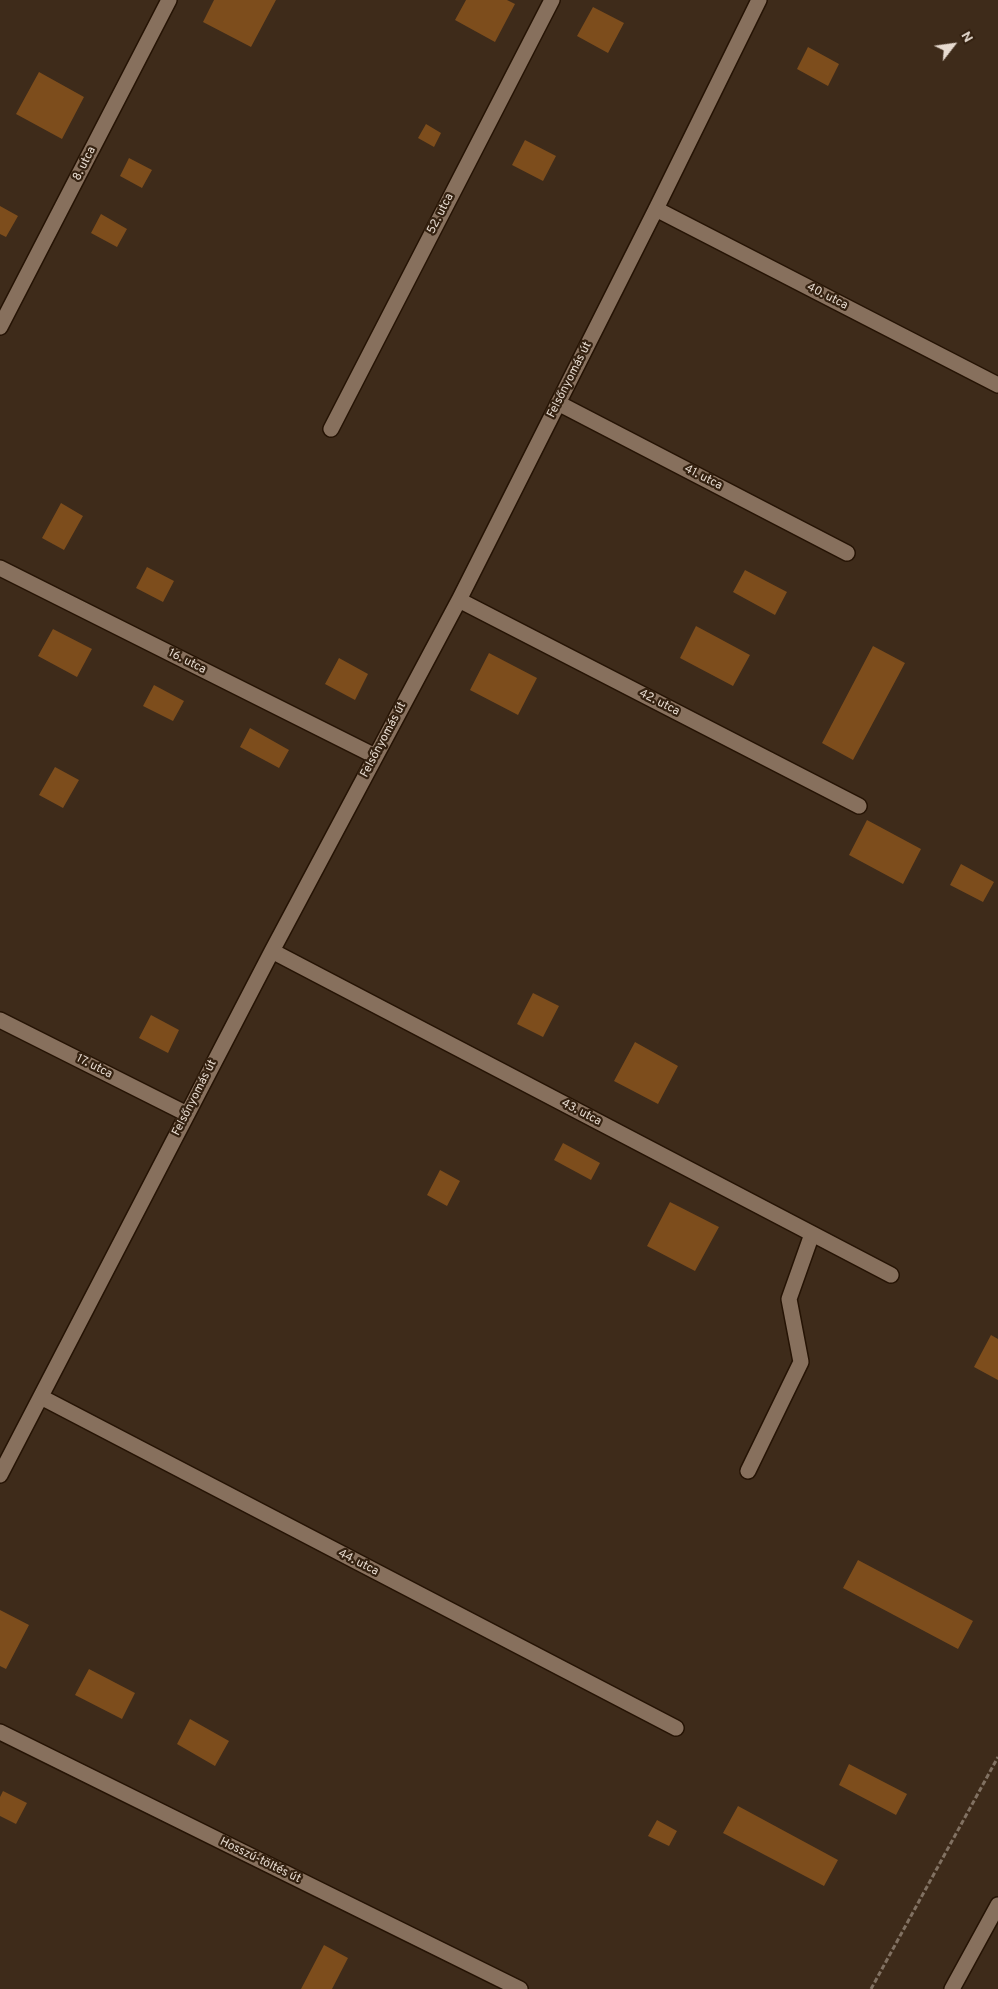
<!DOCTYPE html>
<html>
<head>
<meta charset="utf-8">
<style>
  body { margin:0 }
  #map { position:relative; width:998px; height:1989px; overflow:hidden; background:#3e2b1a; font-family:Overpass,sans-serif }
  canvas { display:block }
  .north { position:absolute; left:928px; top:20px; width:50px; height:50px; -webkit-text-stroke:4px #342110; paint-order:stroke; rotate:60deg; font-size:14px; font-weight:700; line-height:20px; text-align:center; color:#e7dbd0 }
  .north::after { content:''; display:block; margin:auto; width:18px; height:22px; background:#e7dbd0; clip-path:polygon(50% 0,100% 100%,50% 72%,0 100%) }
</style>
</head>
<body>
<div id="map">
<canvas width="998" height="1989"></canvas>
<div class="north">N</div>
</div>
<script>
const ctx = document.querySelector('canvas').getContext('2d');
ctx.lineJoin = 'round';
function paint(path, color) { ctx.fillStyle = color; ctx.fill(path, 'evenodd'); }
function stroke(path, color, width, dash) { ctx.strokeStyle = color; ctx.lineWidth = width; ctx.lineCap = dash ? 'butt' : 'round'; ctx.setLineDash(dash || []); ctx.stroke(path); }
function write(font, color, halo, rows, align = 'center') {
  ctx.font = font + ' Overpass,sans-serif'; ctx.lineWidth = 4.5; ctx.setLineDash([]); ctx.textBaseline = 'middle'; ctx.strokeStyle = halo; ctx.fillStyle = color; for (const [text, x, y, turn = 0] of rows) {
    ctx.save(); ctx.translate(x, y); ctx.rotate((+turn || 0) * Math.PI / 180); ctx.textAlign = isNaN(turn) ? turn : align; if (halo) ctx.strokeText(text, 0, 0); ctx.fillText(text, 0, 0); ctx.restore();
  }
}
const building = new Path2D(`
  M214,0h62l-25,47 -48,-25z
  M466,0h41l8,4 -20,38 -40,-22z
  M593,7l31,16 -16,30 -31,-17z
  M808,47l31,17 -11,22 -31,-17z
  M39,72l45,25 -22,42 -46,-25z
  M426,124l15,9 -7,14 -16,-9z
  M525,140l31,16 -13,25 -31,-16z
  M129,158l23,12 -10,18 -22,-12z
  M0,206l18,10 -12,21 -6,-3z
  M101,214l26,15 -10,18 -26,-14z
  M61,503l22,13 -19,34 -22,-12z
  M147,567l27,14 -11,21 -27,-14z
  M745,570l42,22 -12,23 -42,-23z
  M696,626l54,29 -17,31 -53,-28z
  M53,629l39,20 -15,28 -39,-21z
  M873,646l32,17 -52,97 -31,-17z
  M489,653l48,25 -19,37 -48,-25z
  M339,658l29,16 -13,26 -30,-16z
  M154,685l30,16 -11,20 -30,-15z
  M250,728l39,22 -10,18 -39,-21z
  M55,767l24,13 -16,28 -24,-13z
  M867,820l54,29 -18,35 -54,-29z
  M961,864l33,18 -11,20 -33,-17z
  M533,993l26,13 -16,31 -26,-13z
  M151,1015l28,15 -11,23 -29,-15z
  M635,1042l43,24 -20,38 -44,-23z
  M563,1143l37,20 -9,17 -37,-20z
  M440,1170l20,11 -13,25 -20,-11z
  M670,1202l49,25 -24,44 -48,-25z
  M991,1335l7,4v41l-24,-13z
  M858,1560l115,61 -15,28 -115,-61z
  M0,1610l29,15 -23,44 -6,-3z
  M89,1669l46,24 -13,26 -47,-24z
  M190,1719l39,22 -14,25 -38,-22z
  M849,1764l58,30 -11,21 -57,-30z
  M3,1791l24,12 -11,21 -16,-8v-19z
  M738,1806l100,54 -14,26 -101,-53z
  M657,1820l20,11 -8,15 -21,-10z
  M324,1945l24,13 -16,31h-31z`);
const path = new Path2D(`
  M871,1989l127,-232`);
const service = new Path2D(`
  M748,1471l53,-109 -12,-63 23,-65`);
const minor = new Path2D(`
  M656,209l342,176
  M0,327l169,-327
  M558,403l289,150
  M331,429l221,-429
  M0,568l375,188
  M459,600l400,206
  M272,951l619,324
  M0,1020l187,94
  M41,1397l635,331
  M0,1475l272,-524 187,-351 197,-391 103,-209`);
const tertiary = new Path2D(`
  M0,1732l520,257
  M952,1989l46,-84`);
const streetNames = [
  ["8. utca",85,164,-63],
  ["52. utca",441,214,-63],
  ["40. utca",827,297,27],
  ["Felsőnyomás út",570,380,-63],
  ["41. utca",703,478,27],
  ["16. utca",187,662,27],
  ["42. utca",659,703,27],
  ["Felsőnyomás út",384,740,-62],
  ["17. utca",94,1067,27],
  ["Felsőnyomás út",195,1098,-63],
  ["43. utca",581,1113,28],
  ["44. utca",358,1563,27],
  ["Hosszú-töltés út",260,1861,26]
];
paint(building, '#7d4d1c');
stroke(service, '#251304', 18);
stroke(minor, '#251304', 18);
stroke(tertiary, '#251304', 18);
stroke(path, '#817162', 3, [5, 2.5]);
stroke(service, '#87705d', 15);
stroke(minor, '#87705d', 15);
stroke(tertiary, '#87705d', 15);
write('12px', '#e7dbd0', '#342110', streetNames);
</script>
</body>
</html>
